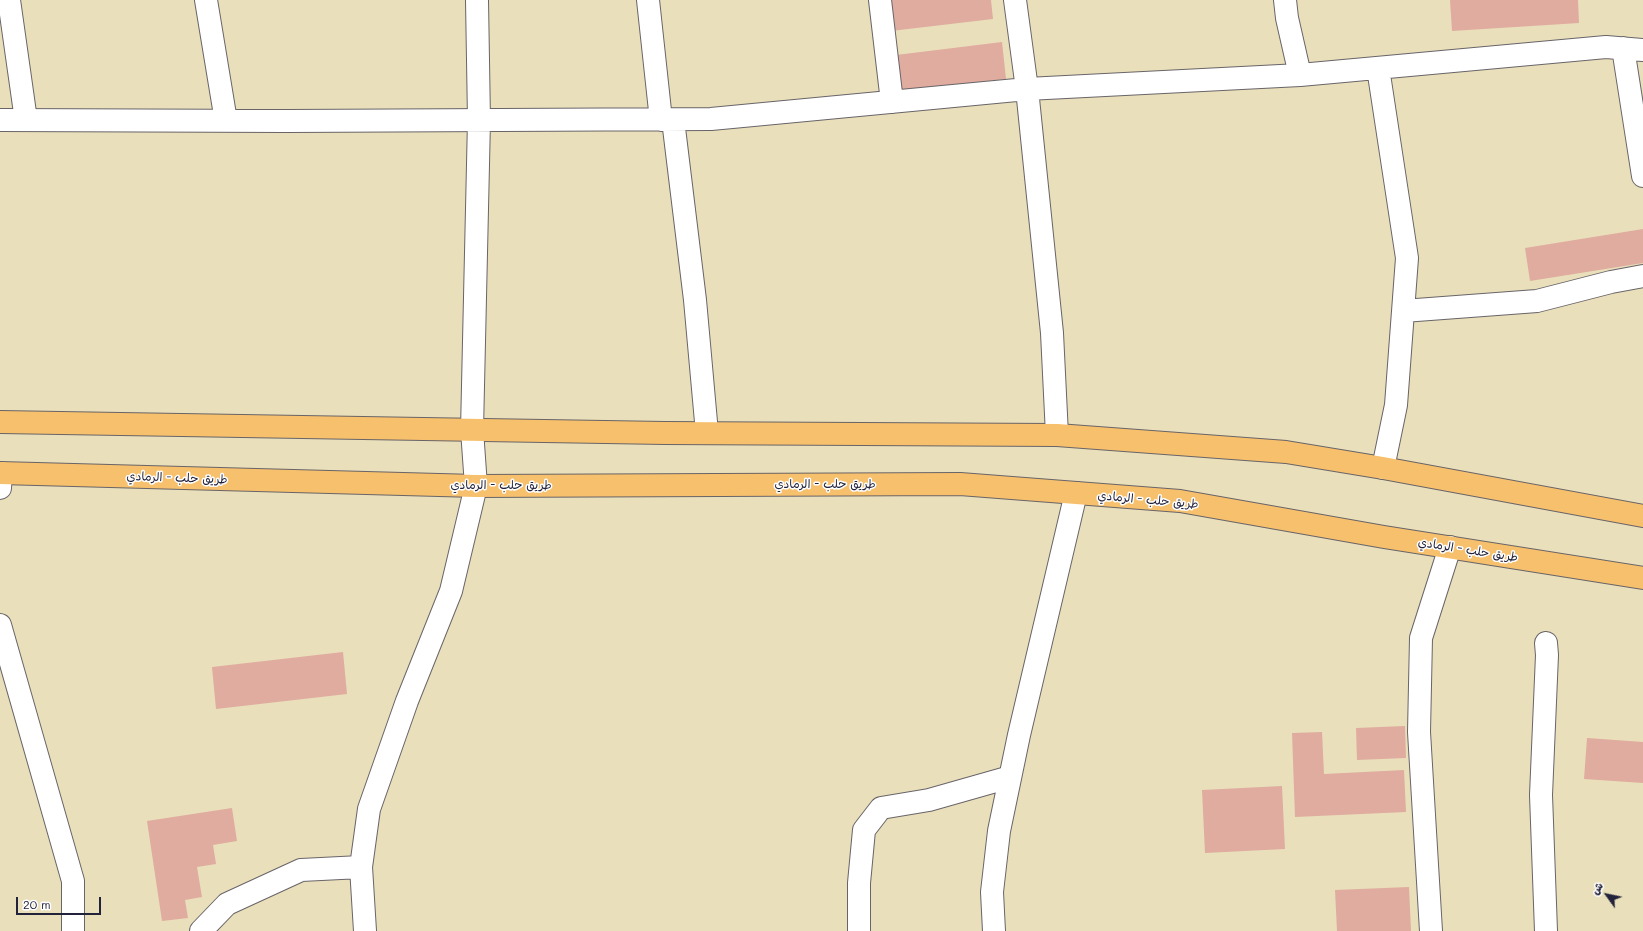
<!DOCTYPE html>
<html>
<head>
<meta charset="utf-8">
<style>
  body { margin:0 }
  #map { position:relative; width:1643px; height:931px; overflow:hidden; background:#eadfbb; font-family:Mali,"Playpen Sans Arabic",sans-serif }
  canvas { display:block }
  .north { position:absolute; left:1587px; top:875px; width:40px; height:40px; -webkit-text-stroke:3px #fff; paint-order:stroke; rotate:303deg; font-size:11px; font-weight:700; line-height:16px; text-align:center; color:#22223b }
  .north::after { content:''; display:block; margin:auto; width:14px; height:18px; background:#22223b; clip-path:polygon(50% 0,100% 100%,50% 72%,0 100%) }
  .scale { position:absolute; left:16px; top:897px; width:85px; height:18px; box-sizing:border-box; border:2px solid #22223b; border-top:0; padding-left:5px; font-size:12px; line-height:14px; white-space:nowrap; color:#22223b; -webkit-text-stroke:3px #fff; paint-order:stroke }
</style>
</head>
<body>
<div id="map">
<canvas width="1643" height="931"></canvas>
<div class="north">ش</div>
<div class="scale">20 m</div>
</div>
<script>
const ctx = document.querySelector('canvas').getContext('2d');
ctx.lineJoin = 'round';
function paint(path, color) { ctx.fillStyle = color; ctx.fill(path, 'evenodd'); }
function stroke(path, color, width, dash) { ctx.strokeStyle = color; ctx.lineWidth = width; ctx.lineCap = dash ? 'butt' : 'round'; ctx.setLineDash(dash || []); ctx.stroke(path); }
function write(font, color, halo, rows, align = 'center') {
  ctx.font = font + ' Mali,"Playpen Sans Arabic",sans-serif'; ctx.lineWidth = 3; ctx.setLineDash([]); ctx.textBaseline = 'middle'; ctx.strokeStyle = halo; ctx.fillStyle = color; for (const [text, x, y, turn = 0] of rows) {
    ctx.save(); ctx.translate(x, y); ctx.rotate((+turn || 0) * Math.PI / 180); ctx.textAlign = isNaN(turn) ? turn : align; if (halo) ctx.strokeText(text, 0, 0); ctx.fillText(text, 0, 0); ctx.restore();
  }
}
const building = new Path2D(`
  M887,0h104l2,19 -102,12z
  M1450,0h128l1,23 -127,8z
  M1002,42l4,37 -106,12 -4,-36z
  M1643,229v34l-113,18 -5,-33z
  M343,652l4,42 -131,15 -4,-42z
  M1405,726l1,32 -49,2 -1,-32z
  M1322,732l2,42 80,-4 2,42 -111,5 -3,-84z
  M1587,738l56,4v41l-59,-4z
  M1282,786l3,63 -80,4 -3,-63z
  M232,808l5,33 -24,4 3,19 -19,3 5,30 -17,3 3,18 -26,3 -15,-100z
  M1409,887l2,44h-74l-2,-41z`);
const minor = new Path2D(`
  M9,0l17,120
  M206,0l20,121
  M648,0l13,120
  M880,0l12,102
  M1015,0l12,89 25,244 5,102
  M1285,0l2,18 13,57
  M1623,48l20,128
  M1378,68l29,190 -11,147 -13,63
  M0,120l287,1 424,-2 316,-30 273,-14 306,-28 37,3
  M673,120l22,180 12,133
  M1403,311l134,-10 74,-19 32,-6
  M0,488l1,-15
  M0,625l73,256v50
  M1546,643l1,12 -6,140 5,136
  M201,931l26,-27 74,-34 60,-3
  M365,931l-4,-64 8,-58 38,-108 44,-110 25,-105 -4,-56 7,-310 -2,-120
  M859,931v-48l5,-53 17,-22 48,-8 81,-23
  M994,931l-2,-39 7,-61 20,-96 57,-242
  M1431,931l-12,-199 2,-94 29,-91`);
const highway = new Path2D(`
  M0,422l665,11 392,2 229,17 97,16 260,48
  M0,473l476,13 484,-2 220,17 204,36 259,41`);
const streetNames = [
  ["طريق حلب - الرمادي",177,478,2],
  ["طريق حلب - الرمادي",825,484],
  ["طريق حلب - الرمادي",501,485],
  ["طريق حلب - الرمادي",1148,500,5],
  ["طريق حلب - الرمادي",1468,550,9]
];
paint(building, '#dfac9f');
stroke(minor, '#686468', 24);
stroke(highway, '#686468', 24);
stroke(minor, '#fff', 22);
stroke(highway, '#f7c06c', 22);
write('12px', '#22223b', '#fff', streetNames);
</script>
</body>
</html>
